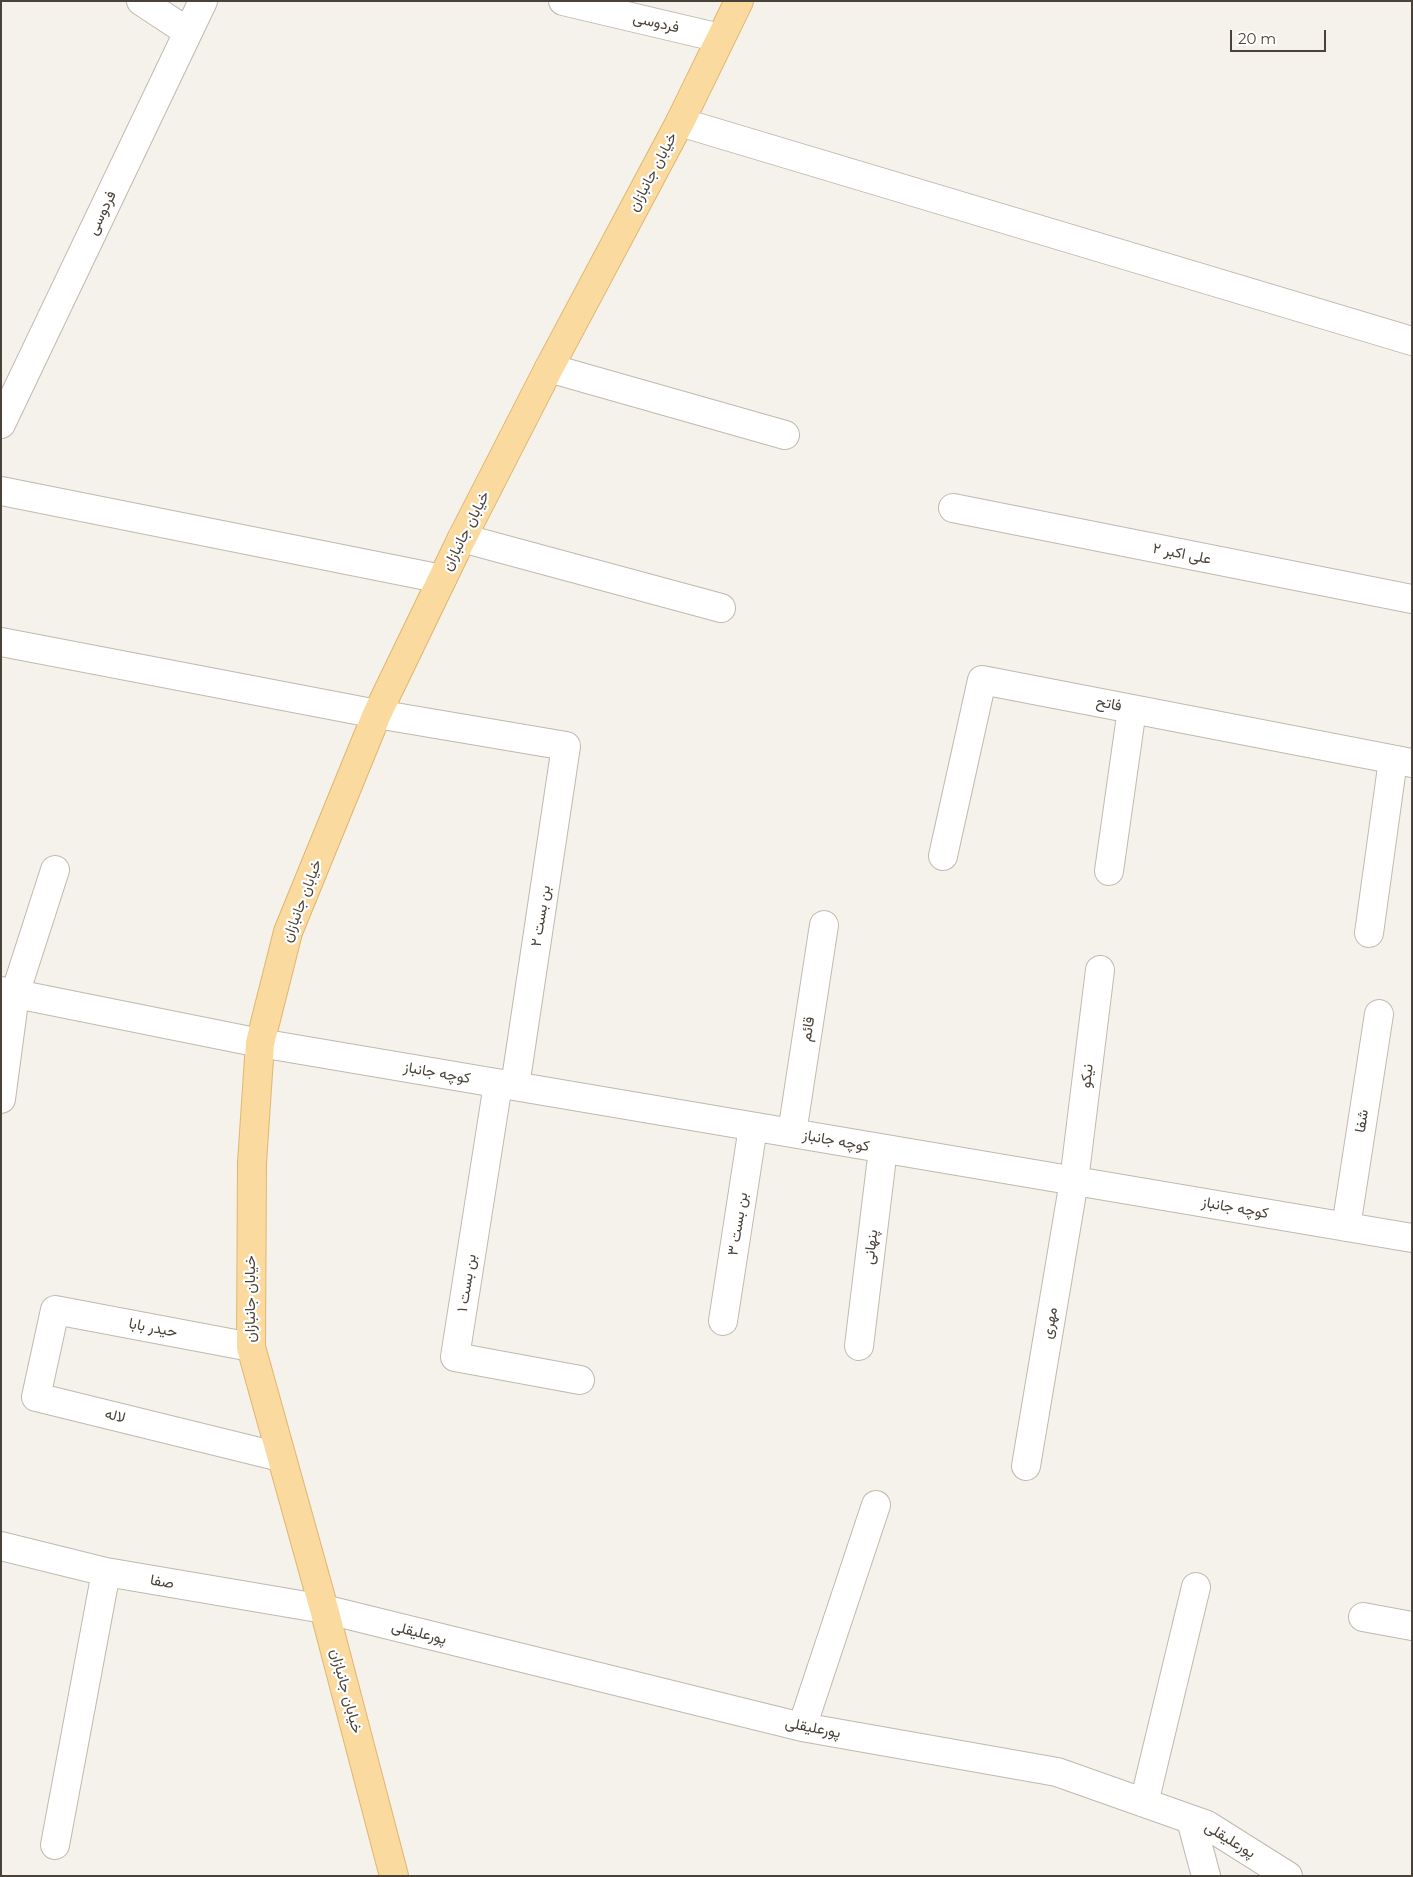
<!DOCTYPE html>
<html>
<head>
<meta charset="utf-8">
<style>
  body { margin:0 }
  #map { position:relative; width:1413px; height:1877px; overflow:hidden; background:#f5f1eb; font-family:Montserrat,sans-serif }
  canvas { display:block }
  .frame { position:absolute; inset:0; border:2px solid #494239; pointer-events:none }
  .scale { position:absolute; left:1230px; top:30px; width:96px; height:22px; box-sizing:border-box; border:2px solid #494239; border-top:0; padding-left:6px; font-size:15px; line-height:18px; white-space:nowrap; color:#494239; -webkit-text-stroke:4px #fff; paint-order:stroke }
</style>
</head>
<body>
<div id="map">
<canvas width="1413" height="1877"></canvas>
<div class="frame"></div>
<div class="scale">20 m</div>
</div>
<script>
const ctx = document.querySelector('canvas').getContext('2d');
ctx.lineJoin = 'round';
function stroke(path, color, width, dash) { ctx.strokeStyle = color; ctx.lineWidth = width; ctx.lineCap = dash ? 'butt' : 'round'; ctx.setLineDash(dash || []); ctx.stroke(path); }
function write(font, color, halo, rows, align = 'center') {
  ctx.font = font + ' Montserrat,Vazirmatn,sans-serif'; ctx.lineWidth = 4.5; ctx.setLineDash([]); ctx.textBaseline = 'middle'; ctx.strokeStyle = halo; ctx.fillStyle = color; for (const [text, x, y, turn = 0] of rows) {
    ctx.save(); ctx.translate(x, y); ctx.rotate((+turn || 0) * Math.PI / 180); ctx.textAlign = isNaN(turn) ? turn : align; if (halo) ctx.strokeText(text, 0, 0); ctx.fillText(text, 0, 0); ctx.restore();
  }
}
const minor = new Path2D(`
  M141,1l47,31
  M563,1l157,37
  M680,122l732,219
  M549,368l236,67
  M1,424l202,-423
  M1,491l441,88
  M953,508l459,91
  M462,538l259,70
  M1,642l376,72 189,32 -51,340
  M943,856l39,-176 430,83
  M1109,871l23,-162
  M1369,933l24,-173
  M1,991l259,52 1152,195
  M498,1084l-43,273 125,23
  M1,1099l14,-105 40,-124
  M792,1133l32,-208
  M1346,1227l33,-213
  M723,1321l30,-194
  M859,1346l24,-197
  M251,1347l-196,-37 -19,87 244,60
  M1026,1466l48,-285 26,-211
  M1,1546l105,26 218,37 478,118 255,45 150,53 81,51
  M1363,1617l49,9
  M802,1727l74,-222
  M1144,1803l52,-216
  M1191,1820l15,56
  M55,1845l51,-273`);
const major = new Path2D(`
  M394,1876l-70,-267 -73,-262 1,-184 8,-120 28,-111 89,-218 85,-176 87,-170 131,-246 59,-121`);
const streetNames = [
  ["فردوسی",656,23,13],
  ["خیابان جانبازان",653,172,-62],
  ["فردوسی",102,213,-64],
  ["خیابان جانبازان",466,531,-63],
  ["علی اکبر ۲",1182,554,11],
  ["فاتح",1109,704,11],
  ["خیابان جانبازان",302,901,-69],
  ["بن بست ۲",541,916,-81],
  ["قائم",808,1029,-81],
  ["کوچه جانباز",437,1073,10],
  ["نیکو",1087,1076,-83],
  ["شفا",1362,1121,-81],
  ["کوچه جانباز",836,1141,10],
  ["کوچه جانباز",1235,1208,10],
  ["بن بست ۳",738,1224,-81],
  ["پنهانی",871,1247,-83],
  ["بن بست ۱",467,1283,-81],
  ["خیابان جانبازان",251,1299,-90],
  ["مهری",1050,1323,-80],
  ["حیدر بابا",153,1328,11],
  ["لاله",115,1416,14],
  ["صفا",162,1582,10],
  ["پورعلیقلی",419,1633,14],
  ["خیابان جانبازان",346,1691,75],
  ["پورعلیقلی",813,1728,11],
  ["پورعلیقلی",1230,1840,31]
];
stroke(minor, '#c0b9ae', 30);
stroke(major, '#e0b66e', 30);
stroke(minor, '#fff', 28);
stroke(major, '#fbda9f', 28);
write('15px', '#494239', '#fff', streetNames);
</script>
</body>
</html>
